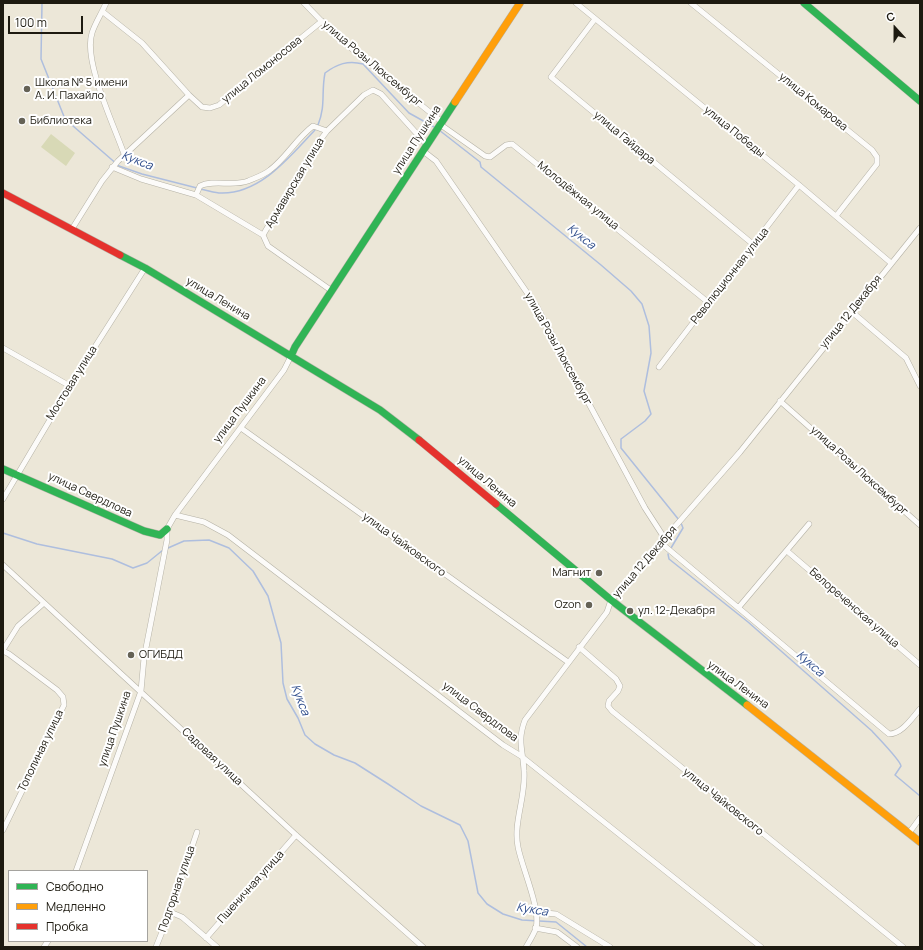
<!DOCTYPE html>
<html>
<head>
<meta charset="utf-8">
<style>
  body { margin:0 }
  #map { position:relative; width:923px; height:950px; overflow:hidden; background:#ece7d8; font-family:Manrope,sans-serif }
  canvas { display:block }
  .frame { position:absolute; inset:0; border:4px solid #1d1a10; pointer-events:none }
  .legend { position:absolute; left:8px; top:870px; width:140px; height:72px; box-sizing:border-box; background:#fff; border:1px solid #a5a39f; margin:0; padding:5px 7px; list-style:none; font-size:12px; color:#1d1a10 }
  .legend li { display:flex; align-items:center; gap:8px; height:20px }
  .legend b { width:20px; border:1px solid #a5a39f }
  .north { position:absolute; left:875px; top:8px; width:40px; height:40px; -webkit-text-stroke:3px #fff; paint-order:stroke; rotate:339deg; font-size:11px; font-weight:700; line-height:16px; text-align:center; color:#1d1a10 }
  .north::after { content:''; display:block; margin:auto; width:14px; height:18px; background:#1d1a10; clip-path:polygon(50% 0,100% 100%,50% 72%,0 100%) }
  .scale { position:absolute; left:8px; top:16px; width:75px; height:18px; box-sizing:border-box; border:2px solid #1d1a10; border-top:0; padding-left:5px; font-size:12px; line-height:14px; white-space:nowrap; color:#1d1a10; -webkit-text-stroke:3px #fff; paint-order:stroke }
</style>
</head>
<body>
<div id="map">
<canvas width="923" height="950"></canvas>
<div class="frame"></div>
<ul class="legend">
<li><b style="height:5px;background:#30b455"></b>Свободно</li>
<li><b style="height:5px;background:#ff9f0a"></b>Медленно</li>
<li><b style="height:5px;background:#e5322d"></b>Пробка</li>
</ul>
<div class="north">С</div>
<div class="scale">100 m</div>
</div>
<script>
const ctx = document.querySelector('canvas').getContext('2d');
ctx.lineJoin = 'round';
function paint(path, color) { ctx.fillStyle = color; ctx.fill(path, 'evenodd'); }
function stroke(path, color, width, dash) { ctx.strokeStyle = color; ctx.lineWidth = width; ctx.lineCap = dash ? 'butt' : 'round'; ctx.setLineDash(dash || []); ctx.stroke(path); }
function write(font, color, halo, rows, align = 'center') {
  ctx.font = font + ' Manrope,sans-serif'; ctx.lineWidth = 4; ctx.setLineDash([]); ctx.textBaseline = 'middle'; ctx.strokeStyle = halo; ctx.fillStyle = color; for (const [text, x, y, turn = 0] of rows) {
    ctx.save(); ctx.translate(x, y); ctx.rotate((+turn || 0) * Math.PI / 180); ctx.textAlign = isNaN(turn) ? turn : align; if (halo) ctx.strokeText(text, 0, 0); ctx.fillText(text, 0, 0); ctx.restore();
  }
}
const green = new Path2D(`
  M51,134l24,19 -9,13 -25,-19z`);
const stream = new Path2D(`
  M42,3l-1,56 24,60 54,47 23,8 55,14
  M318,125c8,-20 3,-32 7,-52 12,-9 23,-13 38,-9l46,49 27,15
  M439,130l41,32 1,5 120,98 30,26 11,13 7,22 2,27 -7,38 7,23 -6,7 -24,18v9l58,72
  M200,189c7,1 15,4 21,4 40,1 69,-37 94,-63
  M3,533l34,11 75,15 21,9 14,-5 16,-13
  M168,548l16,-7 25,-1 20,8 24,23 15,25 13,47 2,40 4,16 11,19 7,17 10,9 19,11 21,8 33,21 33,22 39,19 8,16 10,52 9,11 16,10 19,6 34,2 31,25
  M671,548l12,-20 -2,-5
  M668,554l1,5 79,63 124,109c6,7 28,29 29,35l-6,9 25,21`);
const street = new Path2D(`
  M106,3c-4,10 -11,20 -14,30 -9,28 22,92 32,121
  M304,3l32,33 106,86
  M576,3l223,182 92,78
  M691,3l181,147 5,7v7l-41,52
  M103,12l39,31 47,52 13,12 8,1 9,-3 103,-84
  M595,19l-44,58 203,168
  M441,125l44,31 5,1 16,-12 6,-1 197,159
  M423,151l13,10 101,146 108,201 20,31
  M112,167l29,12 55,16 67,40 5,11 64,45
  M196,195l4,-9c14,-7 32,1 48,-5 7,-3 16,-6 22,-11 16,-12 26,-31 43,-44l14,5
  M72,229l30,-48 16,-20 71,-66
  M263,235l52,-88 12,-16 37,-36 9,-5 8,4 46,51
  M852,312l54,46 14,28
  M3,348l67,38
  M659,367l140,-182
  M780,401l140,124
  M241,428l327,234
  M3,499l67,-113 75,-118
  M175,515l29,7 24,13 275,210 18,11 240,191
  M661,543l228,191c13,0 23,-16 31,-25
  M787,551l133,114
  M3,565l293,270 127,112
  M739,607l70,-83
  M579,647l37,32 4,7 -2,5 -9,10 -1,5 4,5 291,236
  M3,650l15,-24 26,-23
  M3,651l6,3 48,36 6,7 1,8 -61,125
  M909,833l11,-15
  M76,871l65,-180 3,-33 23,-118v-11l8,-14 109,-145 7,-14
  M170,912l12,5 35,30
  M535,912l21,2 54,33
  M535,928l22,4 20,15
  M206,938l90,-103
  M44,947l4,-6
  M156,947l14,-35 27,-80
  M526,947c3,-5 8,-13 10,-19 5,-19 -14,-60 -18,-81 -5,-25 8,-50 6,-76 -1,-21 -7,-30 1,-51l82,-108 4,-12 129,-148 180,-224`);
const fast = new Path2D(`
  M804,3l116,98
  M120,255l25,13 235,142 39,30
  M291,356l4,-9 160,-245
  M3,469l141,62 16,4 7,-6
  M496,504l115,96 136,105`);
const slow = new Path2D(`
  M455,102l65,-99
  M747,705l173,137`);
const jam = new Path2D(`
  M3,193l117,62
  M419,440l77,64`);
const markers = [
  [27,89,4,"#656256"],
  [22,121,4,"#656256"],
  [599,573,4,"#656256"],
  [589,605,4,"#656256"],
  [630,611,4,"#656256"],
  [131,655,4,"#656256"]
];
const streetNames = [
  ["улица Розы Люксембург",372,64,40],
  ["улица Ломоносова",262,70,-39],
  ["улица Комарова",813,102,39],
  ["улица Победы",734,132,39],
  ["улица Гайдара",624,138,40],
  ["улица Пушкина",417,140,-57],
  ["Армавирская улица",295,183,-59],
  ["Молодёжная улица",578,196,39],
  ["Революционная улица",730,276,-52],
  ["улица Ленина",218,299,31],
  ["улица 12 Декабря",851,312,-51],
  ["улица Розы Люксембург",558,349,61],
  ["Мостовая улица",72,383,-58],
  ["улица Пушкина",240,410,-53],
  ["улица Розы Люксембург",859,471,42],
  ["улица Ленина",487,482,40],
  ["улица Свердлова",90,495,25],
  ["улица Чайковского",404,545,36],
  ["улица 12 Декабря",645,562,-49],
  ["Белореченская улица",854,608,41],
  ["улица Ленина",738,685,36],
  ["улица Свердлова",480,712,37],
  ["улица Пушкина",115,729,-71],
  ["Тополиная улица",41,751,-64],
  ["Садовая улица",212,757,43],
  ["улица Чайковского",723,802,39],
  ["Пшеничная улица",251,887,-48],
  ["Подгорная улица",177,889,-71]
];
const poiNames = [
  ["Школа № 5 имени",35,83],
  ["А. И. Пахайло",35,96],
  ["Библиотека",30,121],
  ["Магнит",591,573,"right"],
  ["Ozon",581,605,"right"],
  ["ул. 12-Декабря",638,611],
  ["ОГИБДД",139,655]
];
const waterNames = [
  ["Кукса",137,161,21],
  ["Кукса",581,237,39],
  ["Кукса",810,664,41],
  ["Кукса",300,700,69],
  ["Кукса",532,910,9]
];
paint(green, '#d8d9b6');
stroke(stream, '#aebede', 1.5);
stroke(street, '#b4b1a5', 6);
stroke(fast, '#b4b1a5', 8);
stroke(slow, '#b4b1a5', 8);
stroke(jam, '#b4b1a5', 8);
stroke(street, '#fcfbf9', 5);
stroke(fast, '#30b455', 7);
stroke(slow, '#ff9f0a', 7);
stroke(jam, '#e5322d', 7);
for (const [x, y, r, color] of markers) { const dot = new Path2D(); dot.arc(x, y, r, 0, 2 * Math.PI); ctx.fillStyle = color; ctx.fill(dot); stroke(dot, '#fff', 1.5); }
write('11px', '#1d1a10', '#fff', streetNames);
write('11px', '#1d1a10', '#fff', poiNames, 'left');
write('italic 12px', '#304e8c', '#fff', waterNames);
</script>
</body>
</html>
